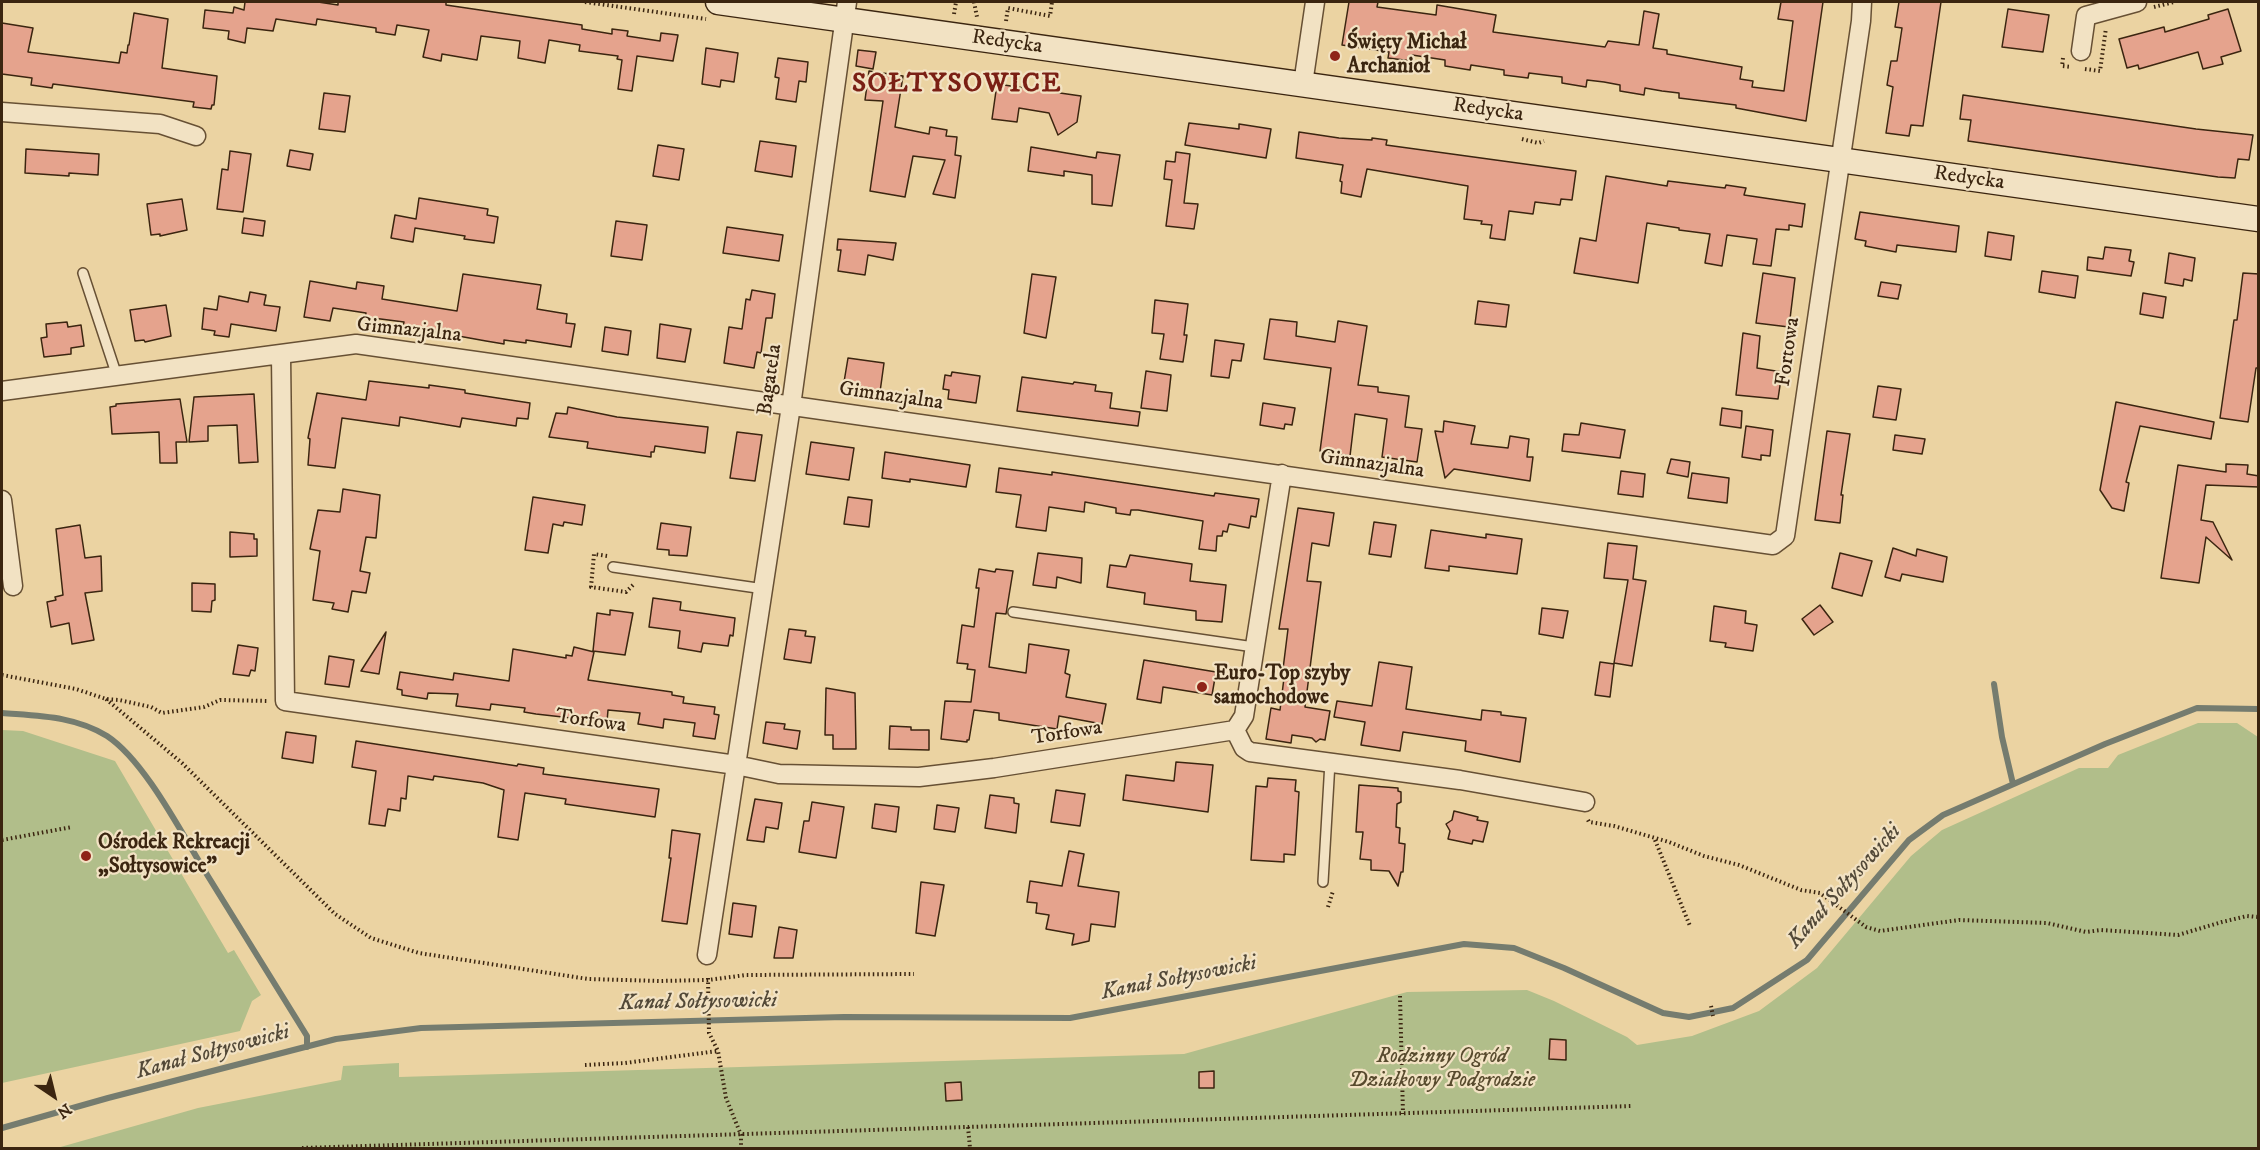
<!DOCTYPE html>
<html>
<head>
<meta charset="utf-8">
<style>
  body { margin:0 }
  #map { position:relative; width:2260px; height:1150px; overflow:hidden; background:#ebd3a2; font-family:"IM FELL DW Pica",serif }
  canvas { display:block }
  .frame { position:absolute; inset:0; border:3px solid #3b2510; pointer-events:none }
  .north { position:absolute; left:24px; top:1066px; width:60px; height:60px; -webkit-text-stroke:4px #f2e2c3; paint-order:stroke; rotate:145deg; font-size:16px; font-weight:700; line-height:24px; text-align:center; color:#3b2510 }
  .north::after { content:''; display:block; margin:auto; width:21px; height:27px; background:#3b2510; clip-path:polygon(50% 0,100% 100%,50% 72%,0 100%) }
</style>
</head>
<body>
<div id="map">
<canvas width="2260" height="1150"></canvas>
<div class="frame"></div>
<div class="north">N</div>
</div>
<script>
const ctx = document.querySelector('canvas').getContext('2d');
ctx.lineJoin = 'round';
function paint(path, color) { ctx.fillStyle = color; ctx.fill(path, 'evenodd'); }
function stroke(path, color, width, dash) { ctx.strokeStyle = color; ctx.lineWidth = width; ctx.lineCap = dash ? 'butt' : 'round'; ctx.setLineDash(dash || []); ctx.stroke(path); }
function write(font, color, halo, rows, align = 'center') {
  ctx.font = font + ' "IM FELL DW Pica",serif'; ctx.lineWidth = 4.5; ctx.setLineDash([]); ctx.textBaseline = 'middle'; ctx.strokeStyle = halo; ctx.fillStyle = color; for (const [text, x, y, turn = 0] of rows) {
    ctx.save(); ctx.translate(x, y); ctx.rotate((+turn || 0) * Math.PI / 180); ctx.textAlign = isNaN(turn) ? turn : align; if (halo) ctx.strokeText(text, 0, 0); ctx.fillText(text, 0, 0); ctx.restore();
  }
}
const green = new Path2D(`
  M2198,723h39l21,14v411h-2201l141,-40 143,-28 2,-14 56,-3v14l785,-23 223,-62 120,-2 27,11 73,36 10,8 55,-9 67,-25 58,-43 94,-112 31,-26 137,-62h29l10,-13z
  M2,730l21,1 92,30 113,192 6,-3 27,45 -9,6 -12,30 -238,52z`);
const stream = new Path2D(`
  M1994,684l8,53 11,47
  M2,713c37,3 73,3 105,23 38,25 75,98 99,137 33,54 67,108 101,163v11
  M2,1128l106,-30 228,-59 85,-11 423,-11 226,1 394,-74 50,4 50,20 99,45 26,4 44,-9 74,-48 102,-120 34,-25 162,-71 92,-36 61,1`);
const building = new Path2D(`
  M245,2h73l20,3v-3h108v3l136,20v4l30,5v-5l16,2 -1,5 33,5 1,-8 17,2 -5,26 -36,-5 -5,35 -14,-2 4,-29 -5,-1 1,-3 -39,-5 1,-6 -31,-5 -4,23 -27,-5 2,-17 -39,-5 -4,24 -35,-6 -1,7 -18,-4 6,-27 -32,-5 -2,10 -19,-3v-4l-59,-9 -1,6 -40,-6 -3,12 -26,-3 -2,15 -17,-4 1,-8 -26,-3 2,-18 28,3 1,-6 10,3z
  M1349,2h29l-1,5 59,8 1,-10 59,10 -3,17 112,15 3,-6 31,4 5,-34 15,3 -6,34 14,2v4l75,13 -2,12 13,2 -1,6 32,4 9,-70 -15,-2 3,-17h42l-17,119 -70,-13v-3l-57,-7v-5l-17,-2 -17,-3 -1,7 -24,-4v-6l-16,-3 -17,-2 -1,7 -24,-4v-6l-17,-2 -16,-2 -1,5 -24,-3v-5l-33,-5 -1,5 -25,-4v-6l-33,-5v6l-24,-3 1,-6 -47,-7z
  M1899,2h42l-18,124 -12,-1 -2,11 -23,-3 7,-46 -6,-2 4,-24h6l5,-33 -7,-1z
  M2008,9l41,6 -6,37 -41,-5z
  M2228,9l13,42 -20,6 2,7 -20,5 -5,-17 -59,17 -1,-4 -11,3 -8,-29 45,-12 1,5 44,-13 -1,-4z
  M134,13l34,6 -6,49 55,8 -3,29h-2l-1,4 -18,-2 1,-5 -45,-6 -96,-12 -1,4 -21,-3 1,-7 -30,-4v-51l31,5 -5,24 91,11 2,-11 6,1 1,-8h1z
  M706,48l32,5 -4,29 -13,-2 -1,7 -18,-3z
  M858,50l18,2 -3,17 -17,-3z
  M778,58l30,4 -2,20 -7,-1 -3,21 -20,-3 3,-21 -4,-1z
  M869,71l34,5 -8,51 34,7 1,-7 17,3 -1,6 11,1 -2,18 6,1 -6,42 -22,-4 12,-34 -32,-4 -8,41 -35,-6 13,-90 -18,-1z
  M997,84l84,12 -4,26 -19,13 -9,-22 -30,-5 -2,14 -25,-3z
  M324,93l26,3 -5,36 -26,-3z
  M1963,95l233,34 57,6 -4,25 -11,-1 -3,19 -17,-1 -250,-36 3,-21 -11,-1z
  M1189,123l50,6v-5l32,5 -5,29 -81,-13z
  M1299,132l40,6 33,2v-2l15,2 -1,5 190,26 -4,29 -11,-1 -1,6 -25,-3 -2,12 -24,-3 -4,29 -15,-2 2,-13 -11,-1 1,-3 -18,-2 4,-33 -101,-17 -6,28 -20,-4 1,-11 -2,-1 3,-16 -47,-7z
  M760,141l36,5 -4,31 -37,-6z
  M658,145l26,4 -5,31 -26,-4z
  M1031,147l65,11 1,-6 23,3 -8,51 -20,-2v-29l-28,-4v5l-36,-5z
  M26,149l73,5 -1,21 -29,-2v3l-44,-3z
  M290,150l23,4 -3,16 -23,-4z
  M230,151l21,3 -8,58 -26,-3 5,-40 6,1z
  M1176,152l14,2 -6,49 14,1 -4,25 -28,-3 6,-46 -8,-1 2,-18 9,1z
  M1606,176l61,10 1,-5 57,7 1,-3 20,3 -2,7 61,9 -3,23 -13,-2v5l-13,-1 -5,37 -18,-2 4,-25 -30,-4 -5,31 -17,-3 5,-29 -31,-4v-2l-32,-5 -9,60 -64,-10 6,-35 16,3z
  M419,198l69,11 -1,6 11,2 -4,26 -30,-4 1,-3 -50,-8 -2,14 -22,-4 4,-23 21,4z
  M182,199l5,31 -27,6v-2l-9,1 -4,-31z
  M1860,212l99,14 -3,26 -59,-7 -1,7 -31,-6 1,-5 -11,-2z
  M244,218l21,3 -2,15 -21,-3z
  M616,221l31,4 -5,35 -31,-4z
  M727,227l56,8 -4,26 -56,-8z
  M1988,232l26,4 -3,24 -26,-4z
  M838,239l58,4 -3,17 -25,-5 -3,20 -27,-4 3,-21h-4z
  M2105,247l26,3 -2,11 5,1 -3,14 -44,-6 1,-13 15,2z
  M2169,253l26,5 -3,23 -8,-2 -1,7 -18,-3z
  M2042,271l36,5 -3,22 -36,-6z
  M1763,273l32,5 -6,49 -33,-4z
  M2243,273l16,1v94h-3l-8,54 -28,-4 14,-98h3z
  M463,274l78,11 -4,24 30,5 -1,9 9,1 -4,23 -45,-7v3l-22,-3v4l-18,-3 -83,-15 1,-4 -39,-5 1,-4 -33,-5 -3,13 -26,-4 6,-36 46,8 1,-7 27,4 -2,13 75,12z
  M1032,274l24,3 -10,61 -22,-5z
  M1881,282l20,3 -3,14 -20,-3z
  M752,290l23,4 -3,24h-6l-5,35 -4,-1 -3,16 -30,-5 5,-36 13,2 4,-30 4,1z
  M250,292l16,3 -2,10 16,2 -4,24 -45,-7 -2,13 -15,-2 1,-4 -13,-2 2,-21 13,2 2,-14 29,6z
  M2143,293l23,4 -3,21 -23,-4z
  M1155,300l33,4 -4,31h3l-4,27 -23,-3 4,-25 -12,-1z
  M1478,301l31,4 -3,22 -31,-3z
  M166,305l5,31 -26,6 -1,-2 -9,1 -5,-31z
  M1270,319l27,3 -1,14 39,6 3,-21 29,5 -9,59 20,2v5l31,4 -4,31 17,2 -5,33 -35,-5 5,-38 -32,-5 -5,42 -30,-5 11,-83 -67,-9z
  M67,322l1,5 13,-2 3,21 -13,2v6l-27,3 -3,-19 6,-1 -1,-13z
  M660,324l31,5 -6,33 -28,-4z
  M605,327l26,4 -3,24 -26,-4z
  M1743,333l17,3 -3,32 25,4 -4,27 -42,-4z
  M1215,340l29,4 -3,17 -9,-1 -3,18 -18,-2z
  M848,358l36,5 -4,29 -22,-3v-6l-14,-1z
  M1146,371l25,4 -4,36 -26,-3z
  M952,372l28,4 -4,27 -28,-4 1,-9 -6,-1 2,-14 6,1z
  M1022,377l51,7 1,-2 22,3 -1,6 17,2 -2,15 30,4 -2,14 -121,-15z
  M369,381l60,7v-3l36,5v3l65,10 -2,16 -11,-1 -1,8 -54,-8 -2,9 -60,-10 -1,9 -57,-8 -7,50 -27,-3 2,-26 -2,-1 9,-45 49,7z
  M1878,386l23,3 -5,31 -23,-3z
  M254,394l4,68 -19,1 -2,-38 -29,1v15l-19,1 5,-45z
  M180,399l7,43h-11l1,21h-17l-1,-31 -47,2 -2,-27 6,-1v-2z
  M2116,402l98,20 -3,17 -71,-13 -14,56 3,1 -5,28 -12,-3 -12,-18z
  M1263,403l32,5 -3,17 -7,-1 -1,5 -24,-4z
  M568,407l49,10 91,10 -3,26 -50,-7 -1,6h-3v5l-64,-9 1,-6 -39,-5 7,-24 11,1z
  M1722,408l20,3 -1,17 -21,-3z
  M1444,421l31,5 -4,18 37,4 2,-12 19,3 -2,18h6l-3,24 -76,-12 -9,9 -10,-47 8,1z
  M1581,423l44,7 -5,28 -58,-7 2,-17 15,1z
  M1746,426l27,4 -3,26 -9,-1v5l-19,-3z
  M1827,431l23,3 -9,61h2l-3,28 -25,-3z
  M737,432l25,3 -7,46 -25,-3z
  M1895,435l30,4 -3,15 -29,-4z
  M811,442l43,6 -5,32 -43,-6z
  M885,452l85,13 -4,22 -56,-8v3l-28,-4z
  M1671,459l19,3 -2,15 -21,-4z
  M2226,464l22,1 -1,9 12,2v11l-53,-2 -5,35 12,2 19,38 -26,-23 -7,46 -38,-5 17,-113 48,7z
  M999,468l53,7v-3l162,24 1,-3 44,6 -3,18 -5,-1 -2,12 -20,-4 -2,8 -4,-1 -1,5h-5l-1,15 -17,-2 4,-28 -65,-11h-7l-1,5 -14,-2v-5l-31,-6 -1,10 -35,-5 -3,24 -30,-4 5,-32 -25,-3z
  M1621,471l24,3 -2,23 -25,-3z
  M1692,473l37,5 -2,25 -39,-5z
  M343,489l37,6 -4,43 -10,-1 -6,34 10,2 -4,20 -14,-2 -4,21 -16,-3 2,-6 -21,-3 7,-49 -10,-2 8,-39 22,2z
  M533,497l52,8 -3,20 -18,-3 -1,4 -10,-2 -5,29 -23,-3z
  M848,497l24,3 -3,27 -25,-3z
  M1298,508l36,5 -5,33 -17,-3 -5,38 14,1 -16,125 25,4 -5,29 -5,-1 -4,3 -4,-4 -20,-3 -1,8 -25,-4 5,-31 9,2 4,-32 -2,-1 6,-48h-9z
  M1374,522l22,3 -5,32 -22,-3z
  M661,523l30,4 -4,29 -18,-1v-5l-12,-1z
  M80,525l5,33 16,-2 1,35 -17,2 9,47 -22,4 -3,-21 -18,4 -4,-25 9,-2 -1,-3 8,-2 -7,-66z
  M1431,530l55,8v-4l36,5 -5,35 -68,-8v5l-24,-3z
  M230,532l24,2v5h3v17l-27,1z
  M1608,543l29,3 -4,33 13,2 -14,85 -18,-3 14,-83 -24,-2z
  M1893,548l23,8 1,-7 30,8 -4,25 -41,-8 -2,7 -15,-4z
  M1038,553l44,5 -1,25 -24,-6 -1,11 -23,-3z
  M1840,553l32,8 -10,35 -30,-8z
  M1130,555l62,9 -2,17 36,4 -4,37 -26,-2v-9l-52,-7 1,-11 -38,-6 3,-22 16,2z
  M979,569l16,3 1,-3 17,2 -7,43 -10,-1 -7,54 37,6 3,-29 40,6 -4,23 5,2 -4,22 40,7 -4,20 -43,-8 -2,13 -58,-9v-7l-25,-3 -5,30h-2v2l-26,-3 4,-38 26,1 4,-32 -8,-1 1,-5 -11,-1 5,-38 12,2 5,-39h-3z
  M192,583l23,1v16l-3,1 -1,11 -19,-1z
  M653,598l28,4 -1,8 55,8 -2,18 -3,-1 -2,11 -25,-3 -2,9 -23,-4 2,-17 -31,-4z
  M1820,605l13,17 -19,13 -12,-16z
  M1714,606l32,5 -1,12 12,2 -4,26 -28,-4 1,-4 -16,-2z
  M1542,608l26,3 -5,27 -24,-4z
  M610,610l23,3 -8,42 -32,-4 4,-38 13,2z
  M789,629l17,2 -1,5 10,1 -4,26 -27,-4z
  M386,632l-7,42 -18,-3z
  M238,645l20,3 -3,23 -4,-1 -2,6 -16,-2z
  M574,647l20,5 -6,28 84,12v3l12,2 -1,6 32,4 -1,7 5,1 -4,24 -22,-3 2,-13 -31,-4 -1,9 -25,-4 2,-11 -32,-3 -1,12 -71,-8 -12,-2 1,-4 -34,-4 -1,6 -34,-4 2,-12 -30,-1 -1,6 -25,-4v-5l-5,-1 3,-17 53,8 1,-7 55,8 4,-32 53,9v-3l6,1z
  M329,656l25,4 -5,27 -24,-3z
  M1144,660l72,12 -4,23 -49,-8 -2,16 -24,-4z
  M1379,662l33,5 -6,42 75,11 1,-10 19,2v3l25,3 -6,44 -55,-11 1,-10 -63,-9 -3,19 -39,-6 4,-23 -31,-5 3,-16 35,5z
  M1600,662l14,2 -4,33 -15,-2z
  M826,688l29,5 1,56h-23v-14h-8z
  M766,722l19,2 -1,5 16,2 -3,18 -34,-6z
  M890,726l21,1v3h18v20l-40,-1z
  M286,732l30,4 -3,27 -31,-5z
  M356,741l161,25 1,-2 26,4 -1,6 116,15 -4,28 -90,-13 1,-5 -41,-6 -7,47 -20,-3 6,-47 -21,-7 -49,-7 -1,4 -25,-4 -2,23 -5,-1 -1,13 -12,-2 -3,17 -16,-2 7,-53 -24,-4z
  M1176,762l37,3 -5,47 -85,-12 3,-25 48,6z
  M1268,778l28,2 -1,11 4,1 -4,63 -11,-1v8l-33,-2 5,-74 11,1z
  M1359,785l39,3v3l3,1v10l-4,2 -1,23 4,1 -1,15 6,1 -2,28h-2l-3,14 -9,-15 -18,-1v-10l-11,-1 3,-27h-7z
  M1056,790l29,4 -5,32 -29,-4z
  M990,795l24,3v5l5,1 -3,29 -31,-5z
  M755,799l27,4 -4,26 -12,-2 -2,15 -17,-2z
  M812,802l32,5 -8,51 -37,-6 5,-31h5z
  M875,804l24,3 -3,25 -24,-4z
  M937,805l22,3 -4,24 -21,-3z
  M1454,811l24,6 -1,3 11,2 -5,20 -10,-2 -1,4 -24,-5 2,-8 -4,-7 6,-4z
  M672,830l28,4 -13,90 -25,-3 9,-63h-2z
  M1069,851l15,3 -6,32 41,6 -4,35 -24,-3 -2,17 -17,4 2,-11 -28,-5 3,-14 -13,-2 1,-10 -10,-1 3,-21 32,5z
  M921,882l23,3 -9,51 -19,-3z
  M733,903l23,3 -4,31 -23,-3z
  M779,927l18,3 -4,28h-19z
  M1550,1039l16,1v20l-17,-1z
  M1214,1071v17h-15v-16z
  M961,1082l1,18 -16,1 -1,-18z`);
const path = new Path2D(`
  M585,2l121,17
  M974,2l3,15
  M2154,7l20,-5
  M954,14l2,-12
  M1006,21l2,-13 42,8 2,-14
  M2063,58l-1,8 9,1
  M2085,69l15,2 6,-43
  M1522,139l16,4 6,-2
  M607,556l-13,-2 -3,33 35,5 8,-8
  M2,675l74,14 30,10 13,1 32,7 11,6 42,-6 16,-7 49,1
  M106,699l76,64 153,151 36,24 48,15 169,26 72,2 48,-1 38,-5 168,-1
  M1588,820l1,2 25,4 55,16 35,14 35,9 62,25 19,3 46,34 14,4 79,-11 88,3 39,9 15,-2 77,5 44,-13 25,-6 11,1
  M2,840l70,-13
  M1655,840l35,86
  M1328,907l5,-16
  M708,978l1,55 9,18 8,47 15,37v13
  M1400,996l3,118
  M1711,1006l2,10
  M585,1065l40,-2 93,-12
  M968,1127l2,21
  M302,1148l1330,-42`);
const lane = new Path2D(`
  M83,273l34,103
  M613,567l151,22
  M1013,612l241,35
  M1323,882l7,-120`);
const street = new Path2D(`
  M2081,51l5,-35 51,-14
  M1303,84l12,-82
  M2,112l158,12 36,12
  M281,355l4,346 451,64 43,9 140,3 75,-9 241,-38 9,-14 38,-242
  M2,391l354,-47 1417,201 12,-9 76,-515 1,-19
  M2,500l11,86
  M1235,730l9,18 6,4 210,28 125,22
  M707,955l84,-549 56,-404`);
const secondary = new Path2D(`
  M718,2l1540,217`);
const markers = [
  [1335,56,6,"#8f2418"],
  [1202,687,6,"#8f2418"],
  [86,856,6,"#8f2418"]
];
const streetNames = [
  ["Redycka",1007,43,8],
  ["Redycka",1488,111,8],
  ["Redycka",1969,179,8],
  ["Gimnazjalna",409,331,6],
  ["Fortowa",1789,352,-82],
  ["Bagatela",771,380,-82],
  ["Gimnazjalna",891,397,8],
  ["Gimnazjalna",1372,465,8],
  ["Torfowa",591,722,8],
  ["Torfowa",1067,734,-9]
];
const poiNames = [
  ["Święty Michał",1347,44],
  ["Archanioł",1347,68],
  ["Euro-Top szyby",1214,675],
  ["samochodowe",1214,699],
  ["Ośrodek Rekreacji",98,844],
  ["„Sołtysowice”",98,868]
];
const parkNames = [
  ["Rodzinny Ogród",1442,1058],
  ["Działkowy Podgrodzie",1442,1082]
];
const waterNames = [
  ["Kanał Sołtysowicki",1845,887,-48],
  ["Kanał Sołtysowicki",1179,979,-11],
  ["Kanał Sołtysowicki",698,1003,-1],
  ["Kanał Sołtysowicki",213,1053,-15]
];
const districtNames = [
  ["SOŁTYSOWICE",957,85]
];
paint(green, '#b1be8a');
stroke(stream, '#757c6f', 6);
paint(building, '#e5a38d');
stroke(building, '#3b2510', 1.5);
stroke(lane, '#675034', 12);
stroke(street, '#675034', 21);
stroke(secondary, '#3b2510', 27);
stroke(path, '#3b2510', 4, [1.5, 3]);
stroke(lane, '#f2e2c3', 9);
stroke(street, '#f2e2c3', 18);
stroke(secondary, '#f2e2c3', 24);
for (const [x, y, r, color] of markers) { const dot = new Path2D(); dot.arc(x, y, r, 0, 2 * Math.PI); ctx.fillStyle = color; ctx.fill(dot); stroke(dot, '#f2e2c3', 2); }
write('21px', '#3b2510', '#f2e2c3', streetNames);
write('bold 21px', '#3b2510', '#f2e2c3', poiNames, 'left');
write('italic 21px', '#584b2e', '#f2e2c3', parkNames);
write('italic 22px', '#534938', '#f2e2c3', waterNames);
ctx.letterSpacing = '1.5px';
write('bold 27px', '#7a1f14', '#f2e2c3', districtNames);
ctx.letterSpacing = '0px';
</script>
</body>
</html>
